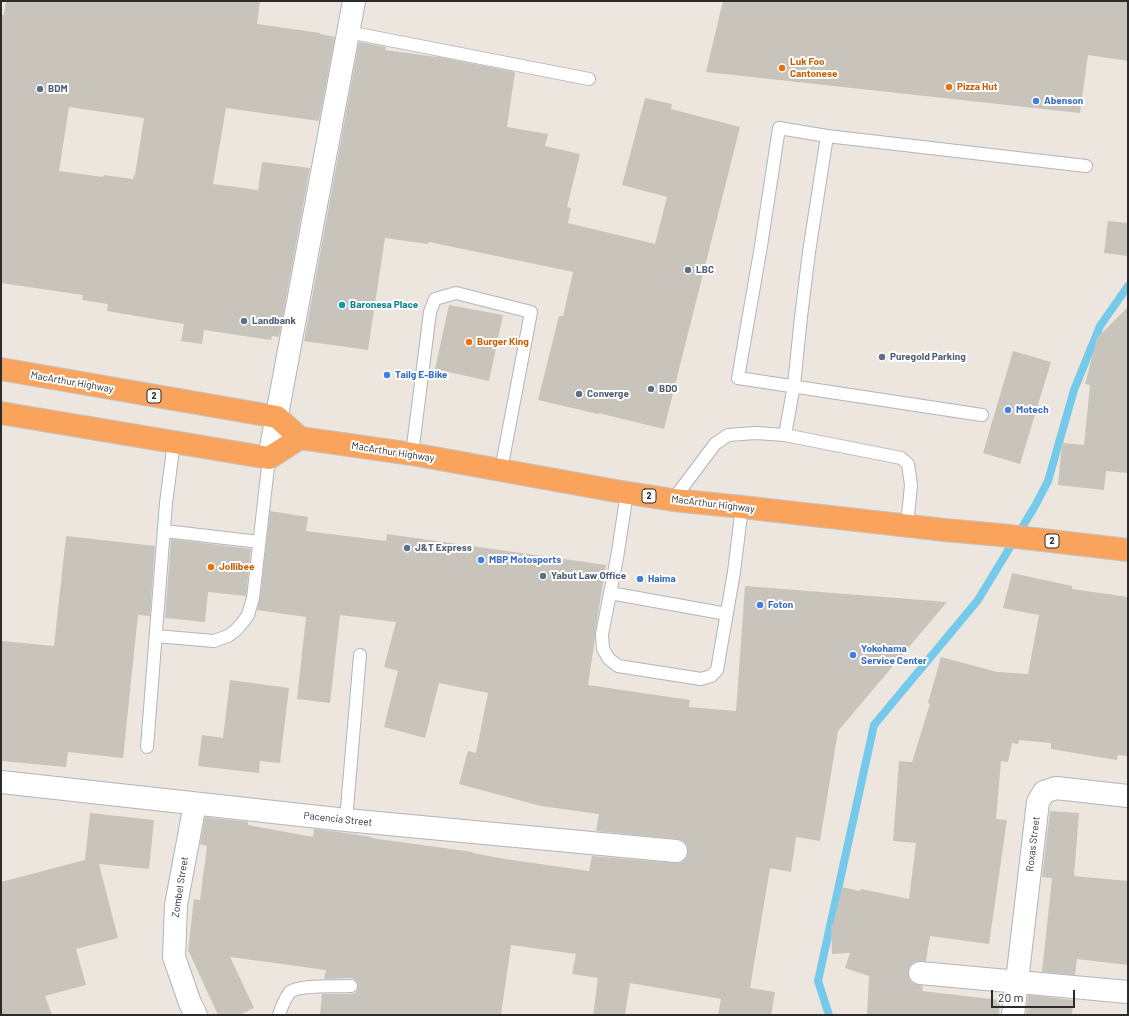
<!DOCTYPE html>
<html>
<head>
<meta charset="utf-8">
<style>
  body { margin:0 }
  #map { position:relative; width:1129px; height:1016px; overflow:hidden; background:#ece6de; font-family:Barlow,sans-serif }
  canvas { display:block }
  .frame { position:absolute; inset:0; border:2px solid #2b2b2b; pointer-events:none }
  .scale { position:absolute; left:991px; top:990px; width:84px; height:18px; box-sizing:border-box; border:2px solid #2b2b2b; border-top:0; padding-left:5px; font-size:12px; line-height:14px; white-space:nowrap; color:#2b2b2b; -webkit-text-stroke:3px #fff; paint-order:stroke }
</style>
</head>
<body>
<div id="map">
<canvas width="1129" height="1016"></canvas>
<div class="frame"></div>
<div class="scale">20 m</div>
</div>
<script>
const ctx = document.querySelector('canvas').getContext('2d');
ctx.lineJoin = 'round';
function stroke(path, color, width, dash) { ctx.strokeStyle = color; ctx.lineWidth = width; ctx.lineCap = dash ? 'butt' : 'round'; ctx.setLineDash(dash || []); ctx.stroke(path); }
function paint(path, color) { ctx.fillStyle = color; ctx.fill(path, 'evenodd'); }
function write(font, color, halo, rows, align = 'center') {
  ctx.font = font + ' Barlow,sans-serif'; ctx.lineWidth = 4; ctx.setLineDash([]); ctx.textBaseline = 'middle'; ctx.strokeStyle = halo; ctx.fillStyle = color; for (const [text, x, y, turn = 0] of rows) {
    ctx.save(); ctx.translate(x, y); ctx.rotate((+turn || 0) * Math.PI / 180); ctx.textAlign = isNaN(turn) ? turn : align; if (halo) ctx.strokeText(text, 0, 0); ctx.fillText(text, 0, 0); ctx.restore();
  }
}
const stream = new Path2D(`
  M829,1015l-11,-34 56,-256 104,-125 57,-94 13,-25 26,-91 26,-64 28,-40`);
const building = new Path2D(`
  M6,1h254l-3,23 63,9v1l15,3 -16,84 -93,-13 -13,76 45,6 4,-28 48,6 -31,169 -7,-1 -1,4 -67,-10 -2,14 -21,-3 3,-17 -77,-13 1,-7 -26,-4 1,-5 -82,-12v-268h3zM69,107l75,11 -9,57h-1l-1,4 -29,-4 -1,2 -44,-6z
  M723,1h405v60l-40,-6 -8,58 -374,-41z
  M359,42l27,5 -1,3 59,8 71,14 -8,55 41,7 -3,12 35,8 -13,53 4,1 -3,15 87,21 12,-47 -45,-12 23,-87 27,6 -1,5 69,18 -76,302 -66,-16v1l-60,-14 21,-84h4l10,-44 -144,-30 -1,2 -43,-6 -17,112 -64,-9z
  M1108,221l20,2v33l-24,-3z
  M449,305l54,10 -14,66 -54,-12z
  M1128,307v166l-22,-2 -2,19 -46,-5 4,-42 22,2 6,-60 -5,-1 12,-46z
  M1013,351l38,11 -31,102 -37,-11z
  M270,511l38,6 -2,14 80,10 1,-7 219,31 -11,68v6l-7,46 102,15 -1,7 47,4 9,-125 202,16 -109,129 -18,110 -24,-4 -5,35 -21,-4 -20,120 25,4 -4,23h-53l3,-16 -91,-16 -5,32h-32l5,-37 -26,-4 4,-20 -65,-9 -10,70h-181l2,-21h29l4,-1 2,-3 1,-4 -1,-4 -3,-3 -3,-1 -27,1 2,-9 -96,-13 24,51 -15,7h-21l-30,-65 6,-51 6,1 7,-54 -7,-2 5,-27 43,5v3l65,12 1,-8 25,3 32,5v1l102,14v1l32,6 84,12 3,-15 83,7 7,-1 4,-4 2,-5 -1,-8 -4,-4 -6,-2 -81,-8 3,-17 -58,-8 -82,-22 9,-33 8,2 12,-60 -49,-10 -14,55 -41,-11 14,-56 -14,-4 12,-45 -56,-7 -10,88 -33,-4 9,-82 -49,-7 3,-11z
  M66,536l89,10 -5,70 -12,-1 -15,143 -55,-6 -2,15 -65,-6v-120l53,5z
  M171,539l80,10 -5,47 -38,-4 -3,30 -40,-4z
  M1012,573l60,13v3l56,8v159l-10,-1 -1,5 -66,-11v-6l-32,-3 -1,4 -6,-1 -4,19 -7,-1 -5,58 11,1 -18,124 -59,-8 -4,25h-5l-7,1 -4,4 -2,6 1,6 3,5 11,3 -1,5 78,9 -1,15h-132l2,-39 -24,-8 5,-15 -18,1 -1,-29h2l9,-38 18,4 1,-2 48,10 7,-56 -23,-2 6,-80 13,1 18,-58 -2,-1 13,-46 56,15 31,2 11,-59 -36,-7z
  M230,680l59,8 -9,75 -20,-2 -1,12 -61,-7 4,-31 21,3z
  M1050,811l29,2 -5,63 54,5v84l-51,-6 -2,16 -33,-3 10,-94 -10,-1z
  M90,813l64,7 -5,49 -50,-5 19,74 -42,11 10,36 -41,11 7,19h-51v-133l84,-22z
  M1028,995l45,5 -1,15h-46z`);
const lane = new Path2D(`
  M348,32l241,47
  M827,136l-48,-8 -18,118 -23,132 244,37
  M785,435l9,-50 7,-68 8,-65 18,-116 259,30
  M412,454l18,-142 5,-13 21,-6 75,19 -30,158
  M627,493l-10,65 -15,76 1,15 6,10 9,7 83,13 10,-3 6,-6 17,-98 8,-65
  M673,500l42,-56 13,-9 28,-2 29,2 116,23 7,6 3,21 -4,41
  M165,531l94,11
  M610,593l117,21
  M156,636l58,5 14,-5 8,-6 7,-8 5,-7 5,-17 16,-140
  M147,747l19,-244 8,-61
  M346,820l14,-165
  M279,1015c1,-5 8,-20 11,-23 10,-8 47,-5 61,-6`);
const street = new Path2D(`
  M269,458l85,-457
  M1,782l345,38 330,31
  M195,804l-19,101 -2,52 16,46 6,12
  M920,973l208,19
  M1013,1015l25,-213 6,-10 12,-4 72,8`);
const highway = new Path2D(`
  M1,369l276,48 23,21 112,16 204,37 57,9 69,7 203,23 55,5 128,15
  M1,413l268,45 31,-20`);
const markers = [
  [782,68,4,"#e8710a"],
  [949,87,4,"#e8710a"],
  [40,89,4,"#5c6f8a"],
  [1036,101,4,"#3f7fe0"],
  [688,270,4,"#5c6f8a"],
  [342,305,4,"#0f9aa8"],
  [244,321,4,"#5c6f8a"],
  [469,342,4,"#e8710a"],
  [882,357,4,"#5c6f8a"],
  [387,375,4,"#3f7fe0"],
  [651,389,4,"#5c6f8a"],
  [579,394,4,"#5c6f8a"],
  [1008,410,4,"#3f7fe0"],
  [407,548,4,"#5c6f8a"],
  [481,560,4,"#3f7fe0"],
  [211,567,4,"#e8710a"],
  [543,576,4,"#5c6f8a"],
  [640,579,4,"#3f7fe0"],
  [760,605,4,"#3f7fe0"],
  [853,655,4,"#3f7fe0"]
];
const shields = [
  [154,396,14],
  [649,496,14],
  [1052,541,14]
];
const shieldNames = [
  ["2",154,396],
  ["2",649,496],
  ["2",1052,541]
];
const foodNames = [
  ["Luk Foo",790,62],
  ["Cantonese",790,74],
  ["Pizza Hut",957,87],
  ["Burger King",477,342],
  ["Jollibee",219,567]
];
const serviceNames = [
  ["BDM",48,89],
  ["LBC",696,270],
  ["Landbank",252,321],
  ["Puregold Parking",890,357],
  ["BDO",659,389],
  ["Converge",587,394],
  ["J&T Express",415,548],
  ["Yabut Law Office",551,576]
];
const shopNames = [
  ["Abenson",1044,101],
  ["Tailg E-Bike",395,375],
  ["Motech",1016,410],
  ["MBP Motosports",489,560],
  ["Haima",648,579],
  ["Foton",768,605],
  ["Yokohama",861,649],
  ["Service Center",861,661]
];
const cultureNames = [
  ["Baronesa Place",350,305]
];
const streetNames = [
  ["MacArthur Highway",72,382,10],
  ["MacArthur Highway",393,452,9],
  ["MacArthur Highway",713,504,7],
  ["Pacencia Street",338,819,6],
  ["Roxas Street",1033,844,-83],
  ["Zombel Street",180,887,-81]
];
stroke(stream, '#75c9eb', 8);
paint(building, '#c8c4bc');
stroke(lane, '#b1b4be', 14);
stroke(street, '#b1b4be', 24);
stroke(highway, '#c4c4c4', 24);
stroke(lane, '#fff', 12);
stroke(street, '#fff', 22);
stroke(highway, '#f9a35d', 22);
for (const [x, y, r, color] of markers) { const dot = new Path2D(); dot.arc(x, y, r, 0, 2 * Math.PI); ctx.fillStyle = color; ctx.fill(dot); stroke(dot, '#fff', 1.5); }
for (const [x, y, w] of shields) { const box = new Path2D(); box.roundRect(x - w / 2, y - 7, w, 14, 3); ctx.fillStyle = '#fff'; ctx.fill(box); stroke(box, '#2b2b2b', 1); }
write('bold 9px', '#2b2b2b', null, shieldNames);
write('bold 10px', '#c56008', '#fff', foodNames, 'left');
write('bold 10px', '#4e5e75', '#fff', serviceNames, 'left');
write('bold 10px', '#366cbe', '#fff', shopNames, 'left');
write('bold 10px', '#0d838f', '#fff', cultureNames, 'left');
write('10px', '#2b2b2b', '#fff', streetNames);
</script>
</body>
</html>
